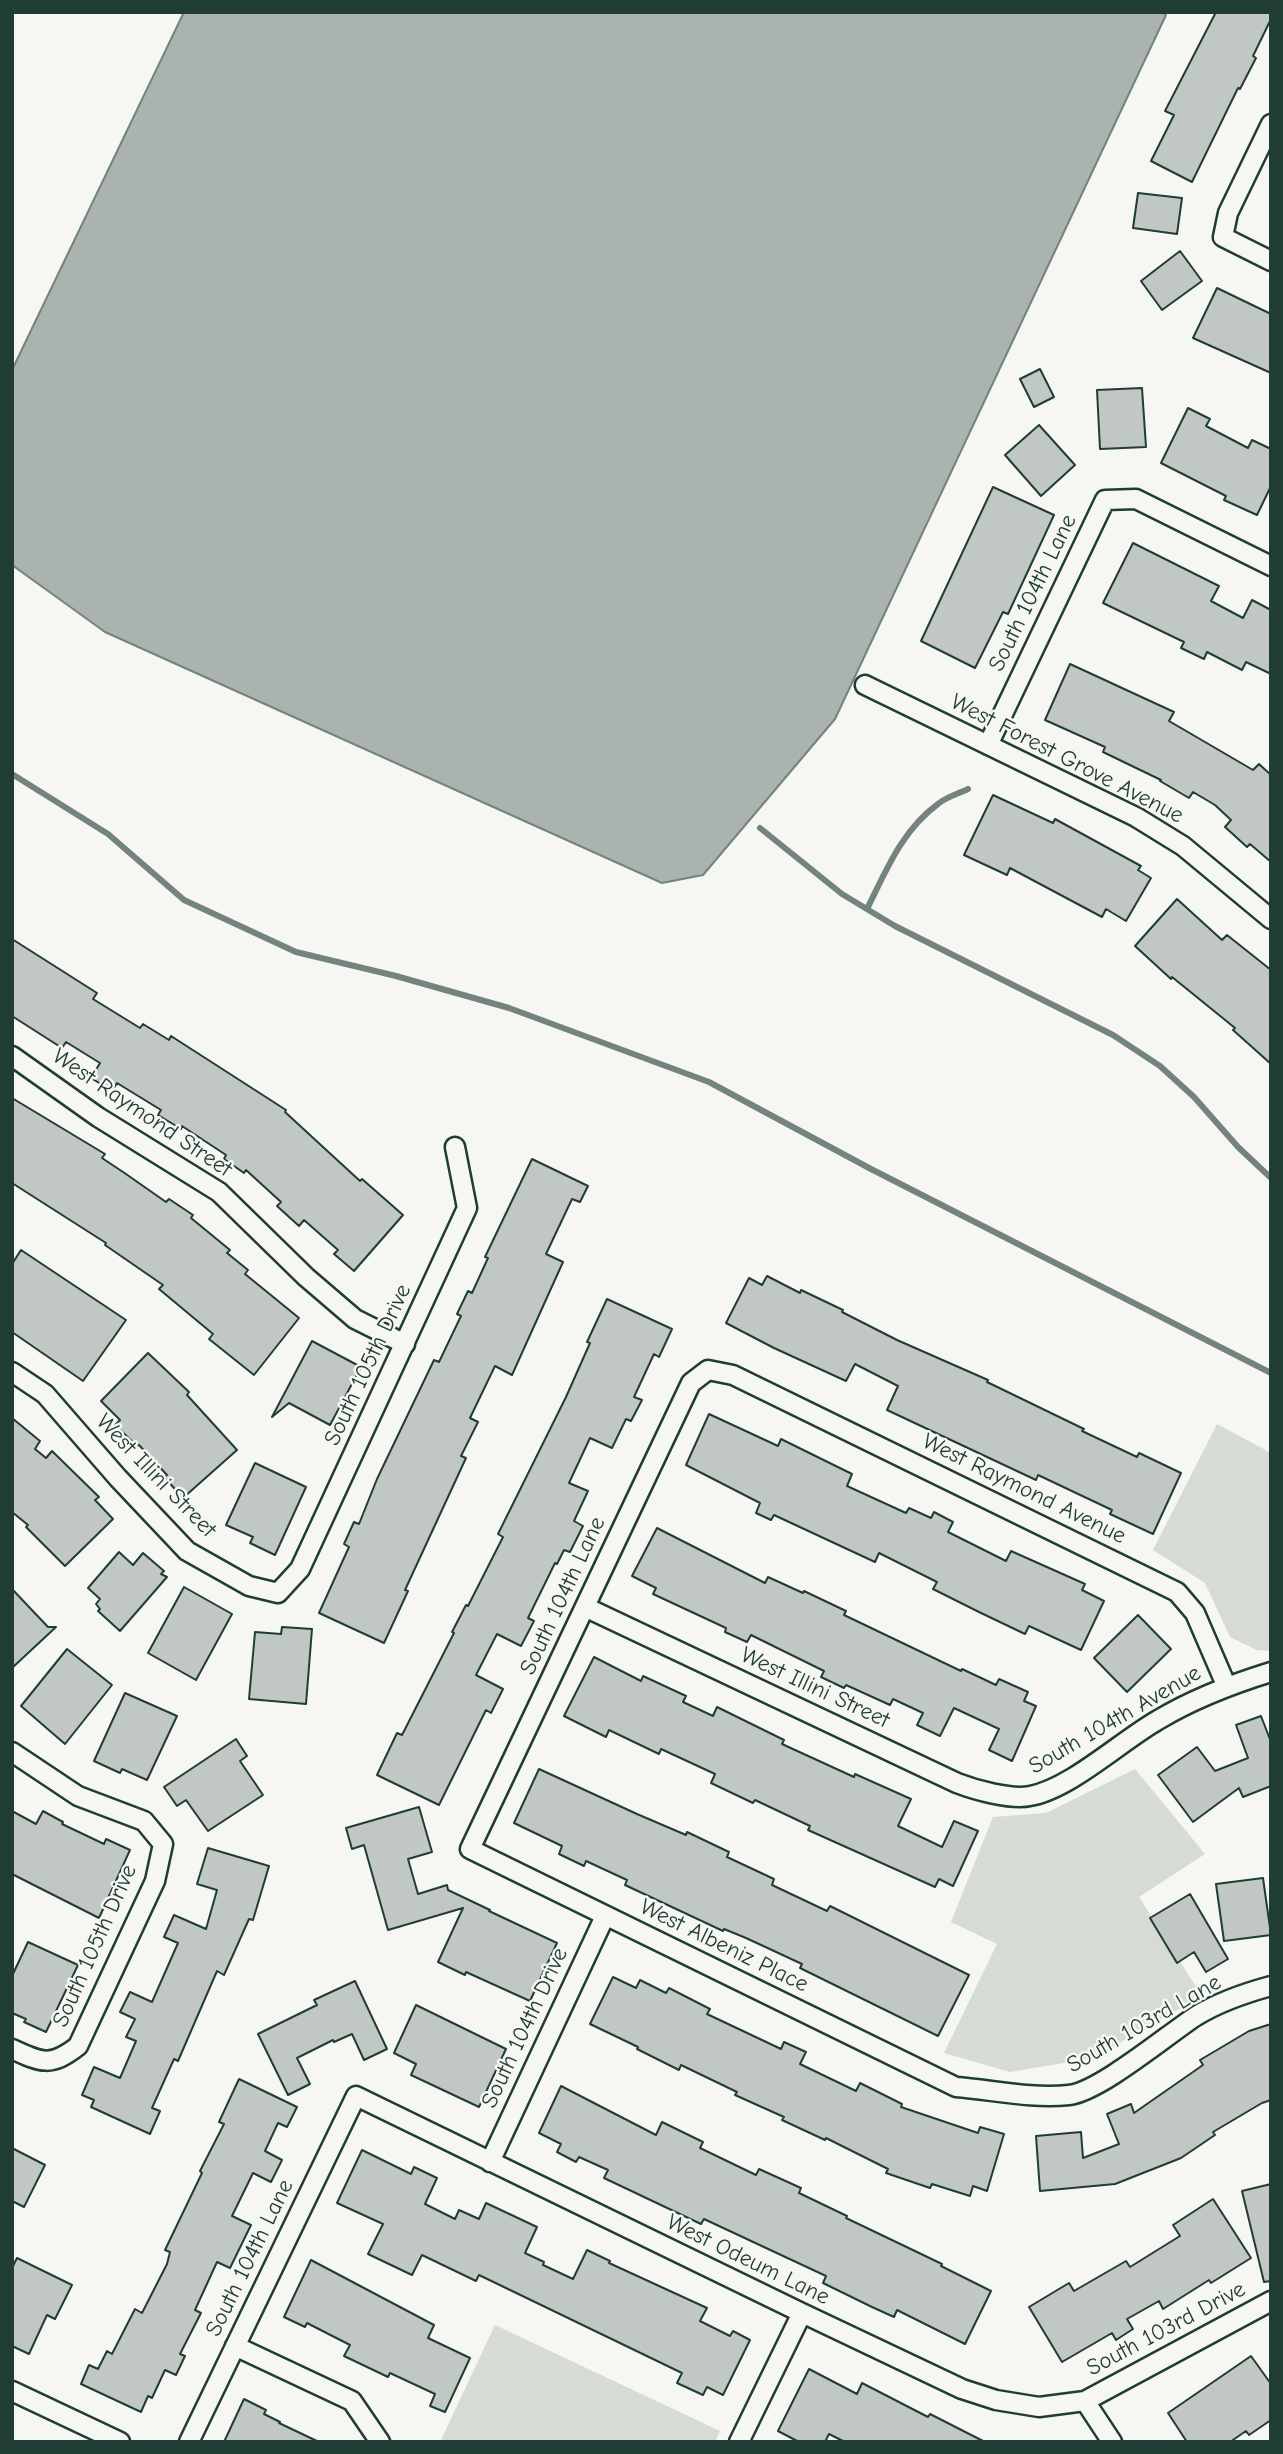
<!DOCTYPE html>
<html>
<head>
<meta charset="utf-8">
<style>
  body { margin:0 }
  #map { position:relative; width:1283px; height:2454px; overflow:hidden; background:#f6f6f2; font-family:"Comic Neue",sans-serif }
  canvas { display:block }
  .frame { position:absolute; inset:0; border:14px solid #1f3d34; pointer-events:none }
</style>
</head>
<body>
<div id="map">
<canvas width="1283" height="2454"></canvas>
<div class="frame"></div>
</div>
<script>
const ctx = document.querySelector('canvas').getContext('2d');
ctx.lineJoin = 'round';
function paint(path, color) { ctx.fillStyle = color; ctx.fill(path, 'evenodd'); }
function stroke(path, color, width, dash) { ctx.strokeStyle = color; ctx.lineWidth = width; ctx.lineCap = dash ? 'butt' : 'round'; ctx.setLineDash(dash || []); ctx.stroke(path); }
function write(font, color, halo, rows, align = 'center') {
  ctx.font = font + ' "Comic Neue",sans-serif'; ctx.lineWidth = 5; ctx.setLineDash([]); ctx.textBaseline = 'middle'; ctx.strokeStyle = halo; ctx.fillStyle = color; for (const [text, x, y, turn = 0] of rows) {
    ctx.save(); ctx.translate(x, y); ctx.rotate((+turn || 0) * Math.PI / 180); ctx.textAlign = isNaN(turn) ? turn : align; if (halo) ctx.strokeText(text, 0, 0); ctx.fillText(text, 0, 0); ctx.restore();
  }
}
const green = new Path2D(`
  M1217,1424l54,29v198l-14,-1 -27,-13 -25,-54 -52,-33z
  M1135,1769l70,85 -66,43 63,99 -109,62 -83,14 -66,-19 53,-109 -46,-22 42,-105 53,-4z
  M495,2325l225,106 -5,11h-275z`);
const water = new Path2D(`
  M184,12h977l5,3 -331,704 -132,156 -41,8 -557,-251 -93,-67v-195z`);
const stream = new Path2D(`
  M12,774l96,60 76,66 112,52 100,24 113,32 200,74 162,87 400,204
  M760,828l82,66 53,32 218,109 47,31 34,31 44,50 33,31
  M867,909c19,-38 35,-79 71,-105 8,-7 20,-10 30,-15`);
const building = new Path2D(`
  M1216,12h55v7l-18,37 3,2 -16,31 -2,-1 -46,94 -41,-21 23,-46 -9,-4z
  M1138,193l44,5 -5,36 -44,-6z
  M1180,251l22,30 -40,29 -21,-29z
  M1217,288l54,26v59l-78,-35z
  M1040,369l14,28 -20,10 -14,-28z
  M1142,388l4,59 -46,2 -3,-59z
  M1188,408l22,11 -4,7 42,22 4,-8 19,9v37l-14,29 -33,-15 2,-4 -65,-33z
  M1039,425l36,40 -34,31 -36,-41z
  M993,487l61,28 -46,99 -5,-2 -28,56 -54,-27z
  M1133,543l86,43 -8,15 32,17 9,-18 19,10v64l-25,-12 -4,8 -35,-18 -3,7 -23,-11 3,-6 -81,-39z
  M1070,664l104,48 -5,9 84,49 6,-6 12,11v87l-21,-18 -3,3 -22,-20 6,-7 -16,-15 -22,-13 -4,6 -29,-17 1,-1 -58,-28 2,-5 -60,-27z
  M993,795l60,28 2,-4 86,47 -3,4 13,8 -25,43 -20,-12 -4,8 -92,-49 -3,7 -43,-20z
  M1177,899l45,41 5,-5 44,35v94l-38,-34 2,-2 -63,-51 -1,2 -36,-33z
  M12,939l85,54 -4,6 47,29 3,-4 26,16 2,-4 115,74 -1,2 75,69 2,-2 41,36 -49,56 -20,-17 4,-4 -34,-30 -5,6 -22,-20 4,-4 -35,-32 -2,3 -20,-14 2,-4 -44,-29 -1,3 -23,-14 3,-5 -44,-27 -5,8 -21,-13 9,-15 -34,-21 -4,6 -50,-32z
  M12,1098l93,56 -3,4 24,16 40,28 3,-3 24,16 -2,3 39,32 -3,3 21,17 -3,4 54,44 -45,57 -45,-36 4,-5 -54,-45 4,-4 -58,-40 1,-2 -94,-60z
  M532,1159l56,27 -8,16 -8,-3 -26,55 17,8 -51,113 -17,-9 -25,52 8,4 -17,34 5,2 -61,132 3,1 -24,52 -65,-30 30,-66 -5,-3 10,-22 5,2 18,-45 57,-119 5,2 22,-46 -4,-2 11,-23 4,2 16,-35 -3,-1z
  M21,1250l105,70 -43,61 -71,-49v-68z
  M767,1276l33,17 1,-3 42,20 -1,2 55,28 91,40 -1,2 97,47 -2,2 55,26 2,-4 42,20 -28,61 -43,-20 2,-4 -74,-35 -2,5 -149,-70 11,-24 -43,-22 -9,17 -72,-33 -48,-25 23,-45 13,7z
  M607,1299l65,30 -13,28 -5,-3 -20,43 8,3 -11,21 -5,-2 -14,29 -22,-10 -21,45 19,8 -14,30 9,5 -13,26 -6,-2 -7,14 -2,-1 -27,55 6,3 -13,25 -24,-12 -21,41 27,14 -12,24 -5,-3 -47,95 -62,-30 20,-42 5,2 52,-102 -2,-1 14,-27 2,1 35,-69 -5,-3 68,-137 24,-54 -3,-1z
  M312,1341l49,26 -31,58 -41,-22 -17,14z
  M148,1353l41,39 -2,3 50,55 -54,48 -19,-21 3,-2 -29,-31 -1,2 -22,-21 5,-5 -19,-19z
  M709,1414l69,32 3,-7 71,35 -5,12 59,27 3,-5 22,10 3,-6 19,10 -5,10 58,29 5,-10 74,33 -3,6 22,11 -23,49 -52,-24 -4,8 -46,-22 -46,-23 4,-7 -58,-29 -4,9 -101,-47 -3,5 -15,-7 4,-10 -74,-38z
  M12,1418l28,23 -5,8 11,9 6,-7 47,46 -4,3 18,19 -48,47 -39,-39 2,-2 -16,-13z
  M255,1463l51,24 -31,68 -25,-12 3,-6 -27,-12z
  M657,1528l108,55 3,-6 35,16 1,-2 42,20 -2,4 117,56 1,-2 34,16 3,-6 29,13 -4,9 12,5 -24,55 -23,-11 10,-21 -45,-21 -14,28 -23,-11 6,-12 -30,-14 -3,6 -44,-20 -2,3 -23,-11 3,-6 -73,-36 -4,7 -22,-10 1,-4 -73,-34 3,-6 -24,-12z
  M119,1552l14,13 10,-12 21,18 -3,3 6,3 -47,54 -22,-20 2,-2 -4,-5 4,-5 -12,-11z
  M184,1587l48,27 -36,66 -48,-27z
  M12,1589l36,38h8l-44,41z
  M1138,1615l33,34 -44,43 -33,-34z
  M282,1627l30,2 -6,75 -57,-5 6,-67 26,2z
  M67,1649l45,36 -47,59 -44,-38z
  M594,1657l47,24 2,-5 43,20 -3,6 30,14 4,-9 67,33 -2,4 72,33 1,-3 56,25 -13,27 44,21 12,-26 24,10 -25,55 -14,-7 -4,8 -127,-57 2,-4 -55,-26 -2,3 -42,-20 4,-9 -54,-25 -2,5 -50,-24 -3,7 -42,-21z
  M125,1693l52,23 -30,64 -25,-11 -2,4 -26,-12z
  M1261,1716l10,26v44l-28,11 -4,-9 -46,34 -35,-47 39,-28 18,24 33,-13 -12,-33z
  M236,1739l11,17 -7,5 23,34 -55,36 -22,-31 -9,6 -13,-19z
  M539,1769l98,45 49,21 1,-3 42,20 -2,5 47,22 -2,6 55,26 3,-5 139,69 -31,61 -138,-68 2,-4 -56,-26 -22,-9 -1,2 -98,-46 2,-5 -41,-19 -2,5 -25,-12 3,-8 -48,-23z
  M419,1807l13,45 -24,7 10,35 29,-9 1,5 42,20 -1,1 68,32 -27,58 -64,-29 -1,3 -27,-13 25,-54 -75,22 -24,-85 -12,4 -6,-21z
  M12,1811l24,13 7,-13 20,11 -1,2 42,20 2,-5 24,11 -31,68 -87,-44z
  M208,1848l61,18 -16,54 -4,-1 -25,56 -7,-4 -39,90 -4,-2 -22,49 8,3 -10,23 -59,-27 3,-7 -12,-5 12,-28 26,11 16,-37 -10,-4 9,-18 -15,-7 10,-20 22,10 26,-59 -14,-6 10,-22 32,14 11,-39 -20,-6z
  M1263,1878l8,57 -47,6 -8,-57z
  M1190,1894l38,65 -22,13 -12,-20 -17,11 -27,-45z
  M28,1942l50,23 -32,67 -22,-10 2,-3 -14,-6v-37z
  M613,1977l23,11 4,-8 26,13 3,-5 41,21 -3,5 74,35 3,-7 22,10 -6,12 56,27 4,-8 42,21 -1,3 77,26 2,-6 24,7 -17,57 -14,-5 -3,10 -38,-12 -2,4 -44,-15 2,-4 -62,-31 -1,2 -43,-20 2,-3 -49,-22 2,-3 -56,-27 -2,5 -42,-21 1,-2 -48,-23z
  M355,1981l32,68 -23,11 -12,-26 -18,8 -1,-2 -36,18 13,26 -22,11 -30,-61 59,-29 -3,-5z
  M416,2005l90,44 -27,58 -68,-32 5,-11 -22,-11z
  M1271,2024v76l-9,3 -49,29 2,3 -34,23 -66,26 -75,7 -4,-55 45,-4 2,26 36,-14 -12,-30 24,-10 3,9 69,-48 -3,-5 49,-29z
  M239,2079l58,28 -10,20 -9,-4 -13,28 17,9 -11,22 -18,-9 -21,43 19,9 -21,43 -13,-6 -22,48 6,3 -21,41 5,2 -9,19 -11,-5 -13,28 -4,-2 -7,16 -60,-28 8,-19 9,4 9,-18 5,3 23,-45 7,4 25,-49 3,-12 -5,-2 37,-77 -2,-2 24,-47 -5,-2z
  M561,2086l95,49 6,-13 41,20 -3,6 56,27 3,-6 42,19 -2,5 48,23 -1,2 96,46 -1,2 50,25 -26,53 -68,-34 -3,7 -22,-10 -49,-24 3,-7 -122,-57 -3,5 -97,-46 4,-8 -29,-13 -3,5 -19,-10 4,-8 -22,-11z
  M12,2148l33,17 -21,42 -12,-6z
  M362,2150l49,24 3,-7 23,11 -12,26 30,15 4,-9 20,9 7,-16 51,24 -12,26 19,9 -1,3 30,14 14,-29 23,11 -1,2 98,45 -7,13 30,15 3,-5 17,9 -27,55 -16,-8 -4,8 -26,-12 5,-10 -203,-98 -3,6 -54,-26 -10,20 -44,-21 15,-30 -46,-21z
  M1271,2184v97l-7,1 -22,-91z
  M1213,2199l38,59 -40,25 -2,-3 -46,29 -4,-8 -32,18 6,10 -17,11 -4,-7 -50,29 -33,-55 40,-24 5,8 52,-30 4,6 50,-31 -7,-11z
  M17,2258l55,27 -17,34 -8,-4 -18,39 -17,-8v-78z
  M311,2260l123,65 -6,13 42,20 -25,54 -15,-6 5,-12 -45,-21 -2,4 -44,-21 6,-11 -43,-22 -2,4 -21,-10z
  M1251,2356l20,28v36l-22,15 -3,-4 -16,11h-43l-19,-29z
  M809,2369l48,25 5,-11 66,34 2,-3 55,28h-140l-16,-8 -4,8h-26l-21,-11z
  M244,2399l22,11 -2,4 16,8 -1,1 40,19h-95z`);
const street = new Path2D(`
  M1271,124l-43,89 -5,24 48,24
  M865,685l271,132 47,29 88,73
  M988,745l117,-245 31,-1 135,67
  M12,1056l86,61 121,75 87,85 49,42 50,25
  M12,1372l33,22 73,84 69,73 62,35 29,7 22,-24 167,-361 -12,-61
  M585,1607l372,176c18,7 54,17 73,13 40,-7 91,-55 128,-76 35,-21 74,-36 113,-48
  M1226,1685l-31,-72 -18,-21 -444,-217 -25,-5 -17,13 -221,466 486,238c37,3 76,12 113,8 30,-3 98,-60 127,-79 23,-14 49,-23 75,-30
  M12,1752l66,44 66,25 19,23 -8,37 -77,165c-27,21 -36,17 -66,3
  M490,2162l115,-246
  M235,2346l117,55 28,41
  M12,2391l108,51
  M1085,2401l27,41
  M189,2442l167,-346 446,217 160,76 34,11 43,7 46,-6 186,-100
  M739,2442l63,-129`);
const streetNames = [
  ["South 104th Lane",1033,593,-64],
  ["West Forest Grove Avenue",1067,759,27],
  ["West Raymond Street",142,1113,34],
  ["South 105th Drive",368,1365,-65],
  ["West Illini Street",156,1476,46],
  ["West Raymond Avenue",1024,1489,26],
  ["South 104th Lane",563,1596,-65],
  ["West Illini Street",815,1688,25],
  ["South 104th Avenue",1115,1720,-30],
  ["South 105th Drive",95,1946,-66],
  ["West Albeniz Place",724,1946,26],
  ["South 103rd Lane",1144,2024,-30],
  ["South 104th Drive",525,2028,-65],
  ["South 104th Lane",250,2258,-64],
  ["West Odeum Lane",748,2260,26],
  ["South 103rd Drive",1166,2329,-28]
];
paint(green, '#d6dbd6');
paint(water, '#aab3ae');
stroke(water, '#72847d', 2);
stroke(stream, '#72847d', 6);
paint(building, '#c1c8c3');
stroke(building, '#1f3d34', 2);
stroke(street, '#1f3d34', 23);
stroke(street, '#f6f6f2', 18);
write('23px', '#1f3d34', '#f6f6f2', streetNames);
</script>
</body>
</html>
